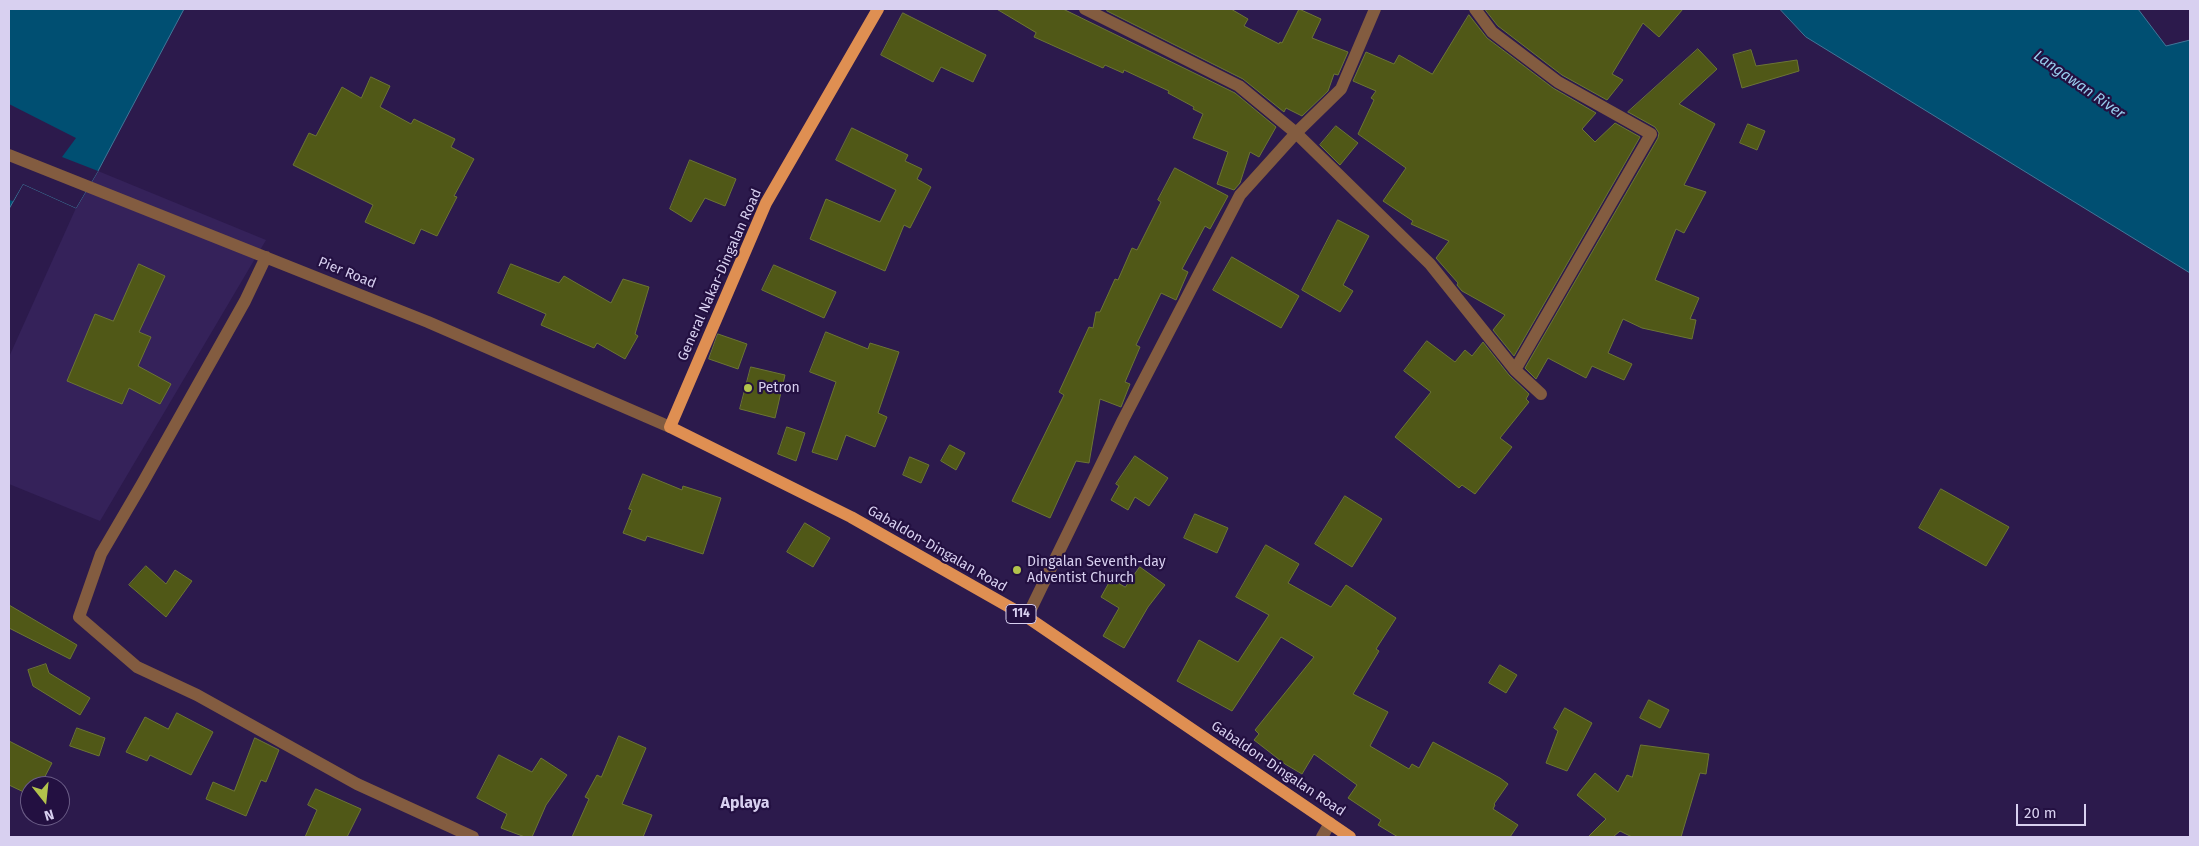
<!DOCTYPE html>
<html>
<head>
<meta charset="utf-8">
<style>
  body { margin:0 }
  #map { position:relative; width:2199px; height:846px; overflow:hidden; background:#2c1a4c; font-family:"Fira Sans",sans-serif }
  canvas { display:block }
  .frame { position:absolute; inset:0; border:10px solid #d8d0f0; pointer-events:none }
  .north { position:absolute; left:20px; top:776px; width:50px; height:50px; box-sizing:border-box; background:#231041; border:1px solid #6b5d87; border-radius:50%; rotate:164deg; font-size:14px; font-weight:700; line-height:20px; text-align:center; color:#d8d0f0 }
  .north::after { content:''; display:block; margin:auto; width:18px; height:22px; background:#b2c34c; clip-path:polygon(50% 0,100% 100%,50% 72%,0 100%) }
  .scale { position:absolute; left:2016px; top:804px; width:70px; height:22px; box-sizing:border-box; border:2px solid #d8d0f0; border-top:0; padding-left:6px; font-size:15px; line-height:18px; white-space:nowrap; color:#d8d0f0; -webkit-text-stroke:4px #231041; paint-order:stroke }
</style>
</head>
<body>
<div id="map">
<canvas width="2199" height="846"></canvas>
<div class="frame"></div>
<div class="north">N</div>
<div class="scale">20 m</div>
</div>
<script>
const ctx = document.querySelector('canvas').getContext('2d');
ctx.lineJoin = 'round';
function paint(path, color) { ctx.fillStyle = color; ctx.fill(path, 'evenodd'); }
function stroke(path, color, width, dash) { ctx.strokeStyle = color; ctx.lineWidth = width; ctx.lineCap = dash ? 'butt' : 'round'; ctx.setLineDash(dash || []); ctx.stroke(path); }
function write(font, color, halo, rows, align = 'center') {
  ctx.font = font + ' "Fira Sans",sans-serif'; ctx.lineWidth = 4.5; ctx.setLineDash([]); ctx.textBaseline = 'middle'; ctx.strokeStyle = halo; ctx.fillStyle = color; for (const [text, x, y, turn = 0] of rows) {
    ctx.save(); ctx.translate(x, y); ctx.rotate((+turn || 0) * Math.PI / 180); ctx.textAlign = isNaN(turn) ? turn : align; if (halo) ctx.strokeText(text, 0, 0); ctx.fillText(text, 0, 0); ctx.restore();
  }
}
const built = new Path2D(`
  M98,171l168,69 -166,281 -91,-37v-127l67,-149z`);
const water = new Path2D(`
  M9,9h175l-86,162 -22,37 -53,-24 -14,25z
  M1780,9h358l28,37 24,-6v233l-384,-236z`);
const pier = new Path2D(`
  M9,104l67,34 -14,19 36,14 -22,37 -53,-24 -10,17 -4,-1z`);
const building = new Path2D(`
  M997,9h66l172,84 41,34 -17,30 -9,-5 -10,31 -6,7 -17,-6 11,-32 -35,-14 10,-24 -10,-5 1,-2 -26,-14 1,-2 -45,-21 -1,3 -18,-8 -2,3 -69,-31 2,-4z
  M1108,9h123l17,10 -4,7 35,18 1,-2 2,1 17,-34 22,10 -9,19 36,14 -10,23 -4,-1 -6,17 -26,25 -16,-8 -2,4 -41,-33 -136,-68z
  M1485,9h198l-24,28 -16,-14 -31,51 11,6 -16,20 -45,-25 -64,-49z
  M903,13l83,42 -13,27 -32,-15 -8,15 -52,-27z
  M1469,15l18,23 66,50 43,25 -14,16 13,13 20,-19 25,14 -126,219 -21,-26 12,-15 -43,-24 -5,-6 1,-2 -22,-25 13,-17 -38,-17 2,-3 -30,-20 23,-33 -48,-34 16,-34 -3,-2 5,-7 -23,-10 13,-29 28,12 5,-9 33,19z
  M1698,49l19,20 -38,35 36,20 -31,61 22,7 -22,41 -8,-4 -21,51 44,18 -9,21 6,1 -4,19 -50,-11 -19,-9 -15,34 24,11 -8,16 -32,-14 -6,12 -38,-20 -12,21 -11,-11 133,-230 1,-5 -4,-6 -27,-15z
  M1751,50l5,16 41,-6 2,11 -57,17 -9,-33z
  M371,77l19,9 -10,21 31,17 3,-5 41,20 -4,8 23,12 -20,37 3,1 -20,39 -16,-7 -7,15 -49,-22 8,-17 -80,-40 16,-32 7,3 26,-49 19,11z
  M1748,124l17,7 -8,19 -17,-7z
  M1336,126l22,17 -18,22 -20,-20z
  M852,128l56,27 -3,6 17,8 -5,10 14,8 -21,41 -6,-3 -19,46 -75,-32 16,-40 54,23 16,-32 -60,-30z
  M690,160l46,19 -11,27 -20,-8 -14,24 -21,-13z
  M1175,168l53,28 -18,33 -5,-3 -23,43 6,3 -12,28 -15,-7 -25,52 4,2 -15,35 5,2 -9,23 -21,-8 -11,64 -13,-2 -26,57 -38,-17 52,-106 -5,-3 30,-65 4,1 3,-16h4l15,-33 3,1 14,-32 5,2 24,-48 -3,-2z
  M1338,220l31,16 -26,49 10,6 -13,21 -38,-22z
  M1232,257l67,39 -18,32 -68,-38z
  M139,264l26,12 -26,56 12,5 -13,29 33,18 -11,20 -31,-16 -7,16 -55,-23 28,-67 18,7z
  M511,264l48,19 5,-7 47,27 12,-24 26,8 -14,47 3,2 -13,23 -28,-16 -3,5 -53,-23 5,-11 -48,-21z
  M774,265l62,27 -12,26 -62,-28z
  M826,332l42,17 2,-6 29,9 -21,61 9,4 -12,30 -29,-12 -9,25 -25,-8 24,-70 -26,-10z
  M718,334l29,10 -9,25 -29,-10z
  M1427,341l28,21 10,-12 7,6 11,-14 26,33 20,19 -3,5 3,3 -29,36 12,9 -37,47 -13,-9 -3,3 -64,-51 36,-45 -27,-21z
  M751,367l34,8 -10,43 -35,-9z
  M787,427l18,6 -9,28 -18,-7z
  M950,445l15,8 -9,17 -15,-9z
  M1135,456l33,22 -19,28 -14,-9 -7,13 -17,-10 8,-14 -3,-2z
  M910,457l19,8 -8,18 -18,-8z
  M643,474l39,16 1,-4 38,12 -18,56 -56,-18 -2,5 -22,-8 9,-23 -3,-1z
  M1941,489l68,38 -23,39 -67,-38z
  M1345,496l37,23 -30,48 -37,-23z
  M1195,514l33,14 -11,25 -33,-15z
  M805,523l25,15 -17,29 -26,-15z
  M1266,545l33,19 -11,19 43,24 15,-22 50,33 -20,31 3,2 -26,43 35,18 -18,34 39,23 3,-5 7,4 14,-26 67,36 8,6 -14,20 1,1 -2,4 25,16 -8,12h-112l-20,-12 3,-5 -33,-22 9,-13 -43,-31 -12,20 -17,-10 -31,-24 5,-6 -4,-4 59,-73 -33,-20 -49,74 -55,-30 22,-41 39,22 31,-47 -33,-18z
  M146,566l20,18 9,-14 17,11 -26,36 -37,-32z
  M1140,567l25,18 -17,22 -24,41 -21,-12 16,-28 -18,-11 10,-18 14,8z
  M9,605l68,40 -7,14 -61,-31z
  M46,664l3,9 41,25 -10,17 -47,-29 -5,-16z
  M1500,665l17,10 -11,18 -17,-10z
  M1649,700l20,10 -9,18 -20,-10z
  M1565,708l27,15 -25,48 -21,-8 12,-32 -4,-3z
  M177,713l36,19 -22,43 -41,-20 -3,6 -21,-9 19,-35 23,12z
  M77,728l28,10 -6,18 -29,-10z
  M619,736l27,12 -24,56 30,11 -9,22h-71l17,-38 -4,-2 12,-22 4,2z
  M255,738l24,12 -13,32 -5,-2 -15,36 -40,-17 7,-17 21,9z
  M9,741l43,22 -12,23h-10v9l-21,-10z
  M1641,745l68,9 -3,20 -6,-1 -19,64h-49l-12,-6 -7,6h-25l18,-18 -29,-24 18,-22 23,19 9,-17 5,2z
  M499,755l33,17 9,-14 26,17 -21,30 -14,32h-7l-24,-9 6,-14 -30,-16z
  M316,789l45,20 -14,28h-42l12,-27 -9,-5z`);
const minor = new Path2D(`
  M1085,9l154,77 57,47 134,131 85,106 26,24
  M1475,9l17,23 66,50 93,52 -136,236
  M9,155l419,167 242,105
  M266,257l-21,44 -103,183 -41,70 -22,63 58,50 60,28 160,89 116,53
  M1027,617l96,-197 117,-225 56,-62 45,-44 34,-80
  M1322,837l8,-14`);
const major = new Path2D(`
  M878,9l-112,194 -96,224 181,90 176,100 323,220`);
const markers = [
  [748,388,5,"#b2c34c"],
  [1017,570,5,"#b2c34c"]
];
const shields = [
  [1021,614,30]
];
const shieldNames = [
  ["114",1021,614]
];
const streetNames = [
  ["Pier Road",347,273,22],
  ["General Nakar-Dingalan Road",720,275,-66],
  ["Gabaldon-Dingalan Road",937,549,30],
  ["Gabaldon-Dingalan Road",1278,769,34]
];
const poiNames = [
  ["Petron",758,388],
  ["Dingalan Seventh-day",1027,562],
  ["Adventist Church",1027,578]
];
const waterNames = [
  ["Langawan River",2079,85,35]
];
const quarterNames = [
  ["Aplaya",745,804]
];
paint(built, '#35225a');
paint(water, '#004f72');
stroke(water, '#417698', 1);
paint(pier, '#2c1a4c');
paint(building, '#505817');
stroke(building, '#6c7535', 1);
stroke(minor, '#835c40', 12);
stroke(major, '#df8f52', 12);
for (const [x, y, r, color] of markers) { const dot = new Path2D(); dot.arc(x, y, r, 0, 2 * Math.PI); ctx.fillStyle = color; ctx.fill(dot); stroke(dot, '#231041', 2); }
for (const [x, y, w] of shields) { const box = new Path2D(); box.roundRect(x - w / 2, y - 9.5, w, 19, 4); ctx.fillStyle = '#231041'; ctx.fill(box); stroke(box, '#d8d0f0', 1); }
write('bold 12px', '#d8d0f0', null, shieldNames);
write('14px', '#d8d0f0', '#231041', streetNames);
write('14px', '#d8d0f0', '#231041', poiNames, 'left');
write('italic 15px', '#98ccec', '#231041', waterNames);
write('bold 16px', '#d8d0f0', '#231041', quarterNames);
</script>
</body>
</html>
